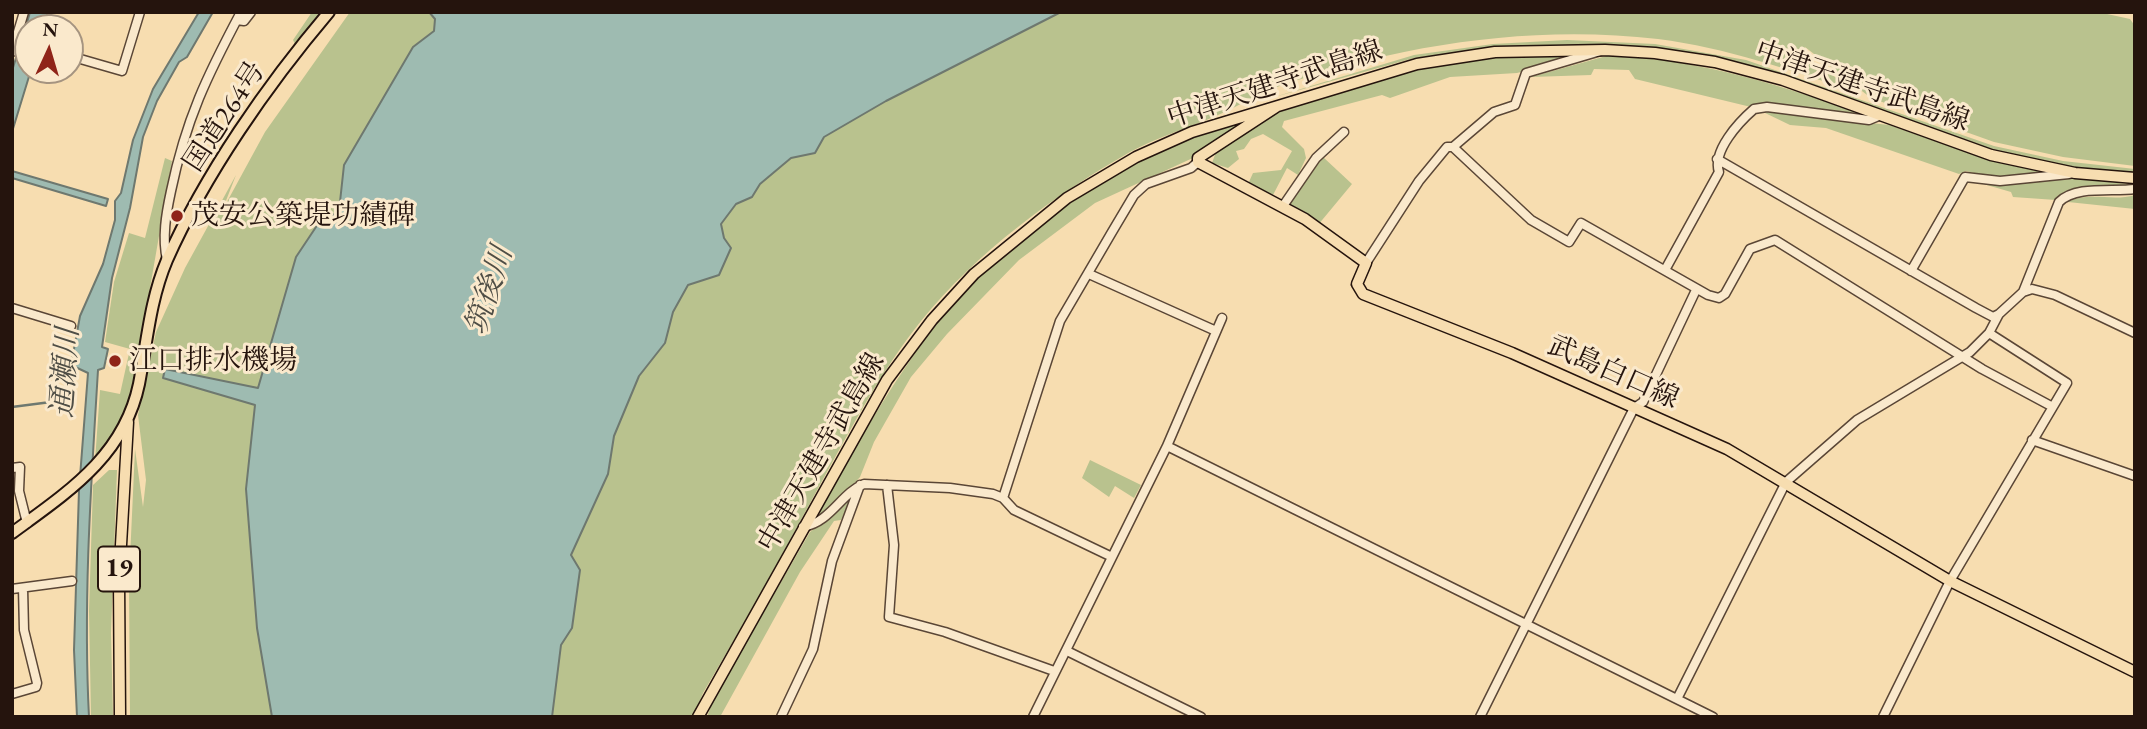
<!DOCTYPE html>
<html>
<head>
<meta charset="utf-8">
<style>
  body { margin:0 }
  #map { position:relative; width:2147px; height:729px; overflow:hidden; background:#f7ddb0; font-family:"EB Garamond",serif }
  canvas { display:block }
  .frame { position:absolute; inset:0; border:14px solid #25140d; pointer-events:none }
  .north { position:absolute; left:14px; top:14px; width:70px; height:70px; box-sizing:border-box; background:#fae9cc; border:2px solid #a59480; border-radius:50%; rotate:4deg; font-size:19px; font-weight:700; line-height:28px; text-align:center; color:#25140d }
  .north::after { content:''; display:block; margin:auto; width:24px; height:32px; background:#8f2418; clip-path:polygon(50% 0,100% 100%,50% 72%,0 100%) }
</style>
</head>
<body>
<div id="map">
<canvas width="2147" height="729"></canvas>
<div class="frame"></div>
<div class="north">N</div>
</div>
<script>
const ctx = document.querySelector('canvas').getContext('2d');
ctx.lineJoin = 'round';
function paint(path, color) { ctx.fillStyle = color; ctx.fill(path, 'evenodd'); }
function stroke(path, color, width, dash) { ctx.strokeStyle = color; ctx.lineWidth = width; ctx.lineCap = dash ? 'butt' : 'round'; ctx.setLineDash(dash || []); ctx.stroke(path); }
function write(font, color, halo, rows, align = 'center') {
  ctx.font = font + ' "EB Garamond","Noto Serif JP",serif'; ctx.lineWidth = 6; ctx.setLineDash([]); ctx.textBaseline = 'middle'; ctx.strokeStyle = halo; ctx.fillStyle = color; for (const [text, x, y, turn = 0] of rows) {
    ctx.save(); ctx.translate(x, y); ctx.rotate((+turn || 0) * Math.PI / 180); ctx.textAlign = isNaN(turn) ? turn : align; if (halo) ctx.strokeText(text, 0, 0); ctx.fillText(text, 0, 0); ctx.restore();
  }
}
const green = new Path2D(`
  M312,12h10l-27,32 -2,-4z
  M350,12h79l6,6 -1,13 -21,17 -69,117 -5,46 -21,13 -22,33 -38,132 -15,12 12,4 -9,84 11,139 15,89h-142l-1,-137 6,-131 8,58 3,-27 -8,-65 18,-83 29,-64 51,-93 -14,36 43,-79z
  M1048,12h1050l32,7 5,7v140l-72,-9 -69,-15 -123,-44 -66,-51 2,10 49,35c-66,-22 -129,-44 -198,-53 -127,-15 -261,6 -381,48 -22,7 -39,20 -59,28 -29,13 -61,22 -88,37 -77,44 -153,100 -209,169 -40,50 -69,106 -100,162 -38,70 -77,141 -118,210l-9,24h-166l13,-110 140,-351 113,-109z
  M1567,40l88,4 91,16 248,86 69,15 72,8v5l-71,-8 -70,-16 -202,-72 -67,-18 -69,-12 -95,-3 -68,3 -79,10 -143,40 143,-43 79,-11z
  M1589,54l-72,19 -67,4 -60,21 -8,-3 -98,26 -2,6 22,22 2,9 -8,17 -11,-7 -14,27 -25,-11 5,-11 28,-3 11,-19 -29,-17 -12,5 -7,10 -8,2 3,8 -11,9 -16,-5 4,-11 76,-49 130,-35 74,-11z
  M1610,55c94,6 171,29 258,62l-110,-14 -7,4 -116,-28 -6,-9 -35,-1 -3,6 -60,2z
  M1761,111l128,14 103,36 54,12 -48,6 -32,-8 -7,3 -133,-46 -36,-3z
  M1265,112l-70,45 -100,46 -76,57 -72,74 -36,43 -37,65 -14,35 -28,32 -17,9c39,-68 76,-136 124,-197 52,-66 129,-121 203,-161 38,-21 81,-34 123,-48z
  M1323,157l29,27 -34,41 -30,-19z
  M165,158l7,3 -39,225c-7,29 -19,51 -38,75l5,-71 20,4 10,-45 -25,-7 9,-60 15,-49 16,5z
  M2066,177l69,8c-9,2 -19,5 -28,5 -19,1 -38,-8 -51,10l-43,-3 -2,-5 -38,-11z
  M2135,195v14l-67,-7c21,-11 44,0 67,-7z
  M1090,460l51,25 -7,13 -19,-12 -6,11 -27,-19z
  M109,470h8l-6,163 2,84h-22l-2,-106 4,-126z
  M854,494l-13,26 -7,1 -34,51 -80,145h-13l6,-17 97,-168 26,-19z`);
const water = new Path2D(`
  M30,12h18l-5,16h-15v10l-5,-1z
  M199,12h14l-26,45 -8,5 -22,39 -14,36 -13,71 -18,70 -10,69 6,2 -4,19 -6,2c-7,115 -15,231 -9,347h-12l-3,-67 5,-160 9,-117 -17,-8 9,-49 23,-52 12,-44v-19l6,-8 12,-53 20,-51z
  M429,12h632l-175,89 -62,36 -9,16 -24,5 -31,26 -8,13 -16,7 -15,20 3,14 7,10 -12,27 -31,10 -15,27 -8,31 -26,33 -25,60 -6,38 -37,81 9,15 -8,58 -11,17 -9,72h-280l-15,-89 -11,-139 9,-84 -92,-27 2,-9 93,19 38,-131 22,-33 21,-13 5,-46 69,-118 21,-16 1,-12z
  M19,48l9,2v20h3l-19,62v-61z
  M12,171l96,28 -2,7 -94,-28z`);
const stream = new Path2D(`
  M12,407l62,-8`);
const minor = new Path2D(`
  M237,20l7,1 7,-9
  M12,39l16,5
  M12,52l12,-40
  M70,56l52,15 18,-59
  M1453,147l78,73 38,22 12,-19 127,72 11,3 6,-4 25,-45 25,-9 207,129 69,37
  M1717,159l259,149 17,9 6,-3
  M1283,206l33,-48 28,-26
  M167,260c-5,-23 -1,-46 4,-69 15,-72 36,-115 70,-179
  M1366,263l53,-82 28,-34h6l41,-35 21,-7 11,-32 78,-23
  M1665,270l54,-98c-7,-21 20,-50 35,-63l13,-2 102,13 12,-5
  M1911,271l54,-94 35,4 69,-7
  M1089,274l127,57
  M2023,292l36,-90c17,-17 53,-10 76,-13
  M12,308l59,18
  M2032,440l103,36
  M1167,446l546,271
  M12,468l8,-1 -1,24 8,32
  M887,485l7,60 -5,72 56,15 109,39
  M1003,498l57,-177 52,-89 22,-37 12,-11 45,-16 7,-6
  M803,527c28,-5 38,-34 61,-43l86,4 43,6 10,4 11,12 98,47
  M12,589l60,-8
  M1067,651l134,66
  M12,694l24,-7 1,-4 -13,-53 -1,-42
  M1677,699l109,-217 71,-62 113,-68 19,-19 10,-19 24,-22 9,-3 23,6 80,38
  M781,717l32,-68 19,-88 28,-76
  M1033,717l134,-271 55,-128
  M1480,717l154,-309 9,-6 53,-112
  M1883,717l67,-136 117,-198 -78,-50`);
const major = new Path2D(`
  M1276,107l-78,51v4l107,57 61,44 -9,21 6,10 149,59 215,96 223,132 185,91
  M120,717l-1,-137 9,-158
  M698,717l189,-337 45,-60 42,-46 93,-76 69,-41 56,-25 225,-68 78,-12 110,-2 50,3 60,9 68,18 208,75 84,18 60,5`);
const highway = new Path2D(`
  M12,533c56,-41 112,-77 127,-149 8,-42 11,-84 28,-124 38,-86 101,-176 162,-248`);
const markers = [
  [177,216,7,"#8f2418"],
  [115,361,7,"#8f2418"]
];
const shields = [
  [119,569,42]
];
const shieldNames = [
  ["19",119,569]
];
const streetNames = [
  ["中津天建寺武島線",1275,85,-18],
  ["中津天建寺武島線",1862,87,19],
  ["国道264号",225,117,-57],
  ["武島白口線",1613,373,24],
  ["中津天建寺武島線",822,453,-60]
];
const poiNames = [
  ["茂安公築堤功績碑",191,216],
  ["江口排水機場",129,361]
];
const waterNames = [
  ["筑後川",490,291,-72],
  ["通瀬川",66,373,-86]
];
paint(green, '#b9c28e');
paint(water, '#9ebbb1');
stroke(water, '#6e786f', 2);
stroke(stream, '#6e786f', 2.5);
stroke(minor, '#5a4636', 11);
stroke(major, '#25140d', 13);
stroke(highway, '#25140d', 14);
stroke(minor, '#fae9cc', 8);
stroke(major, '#f7ddb0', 10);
stroke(highway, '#f7ddb0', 10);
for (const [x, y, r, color] of markers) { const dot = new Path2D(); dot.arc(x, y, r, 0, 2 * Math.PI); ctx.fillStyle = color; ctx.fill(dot); stroke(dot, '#fae9cc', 2.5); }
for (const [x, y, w] of shields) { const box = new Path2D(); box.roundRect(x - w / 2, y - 22.5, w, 45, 5); ctx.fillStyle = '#fae9cc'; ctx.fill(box); stroke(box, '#25140d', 2); }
write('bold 26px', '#25140d', null, shieldNames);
write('28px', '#25140d', '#fae9cc', streetNames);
write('28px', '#25140d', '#fae9cc', poiNames, 'left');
write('italic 30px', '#4f4e46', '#fae9cc', waterNames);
</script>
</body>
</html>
